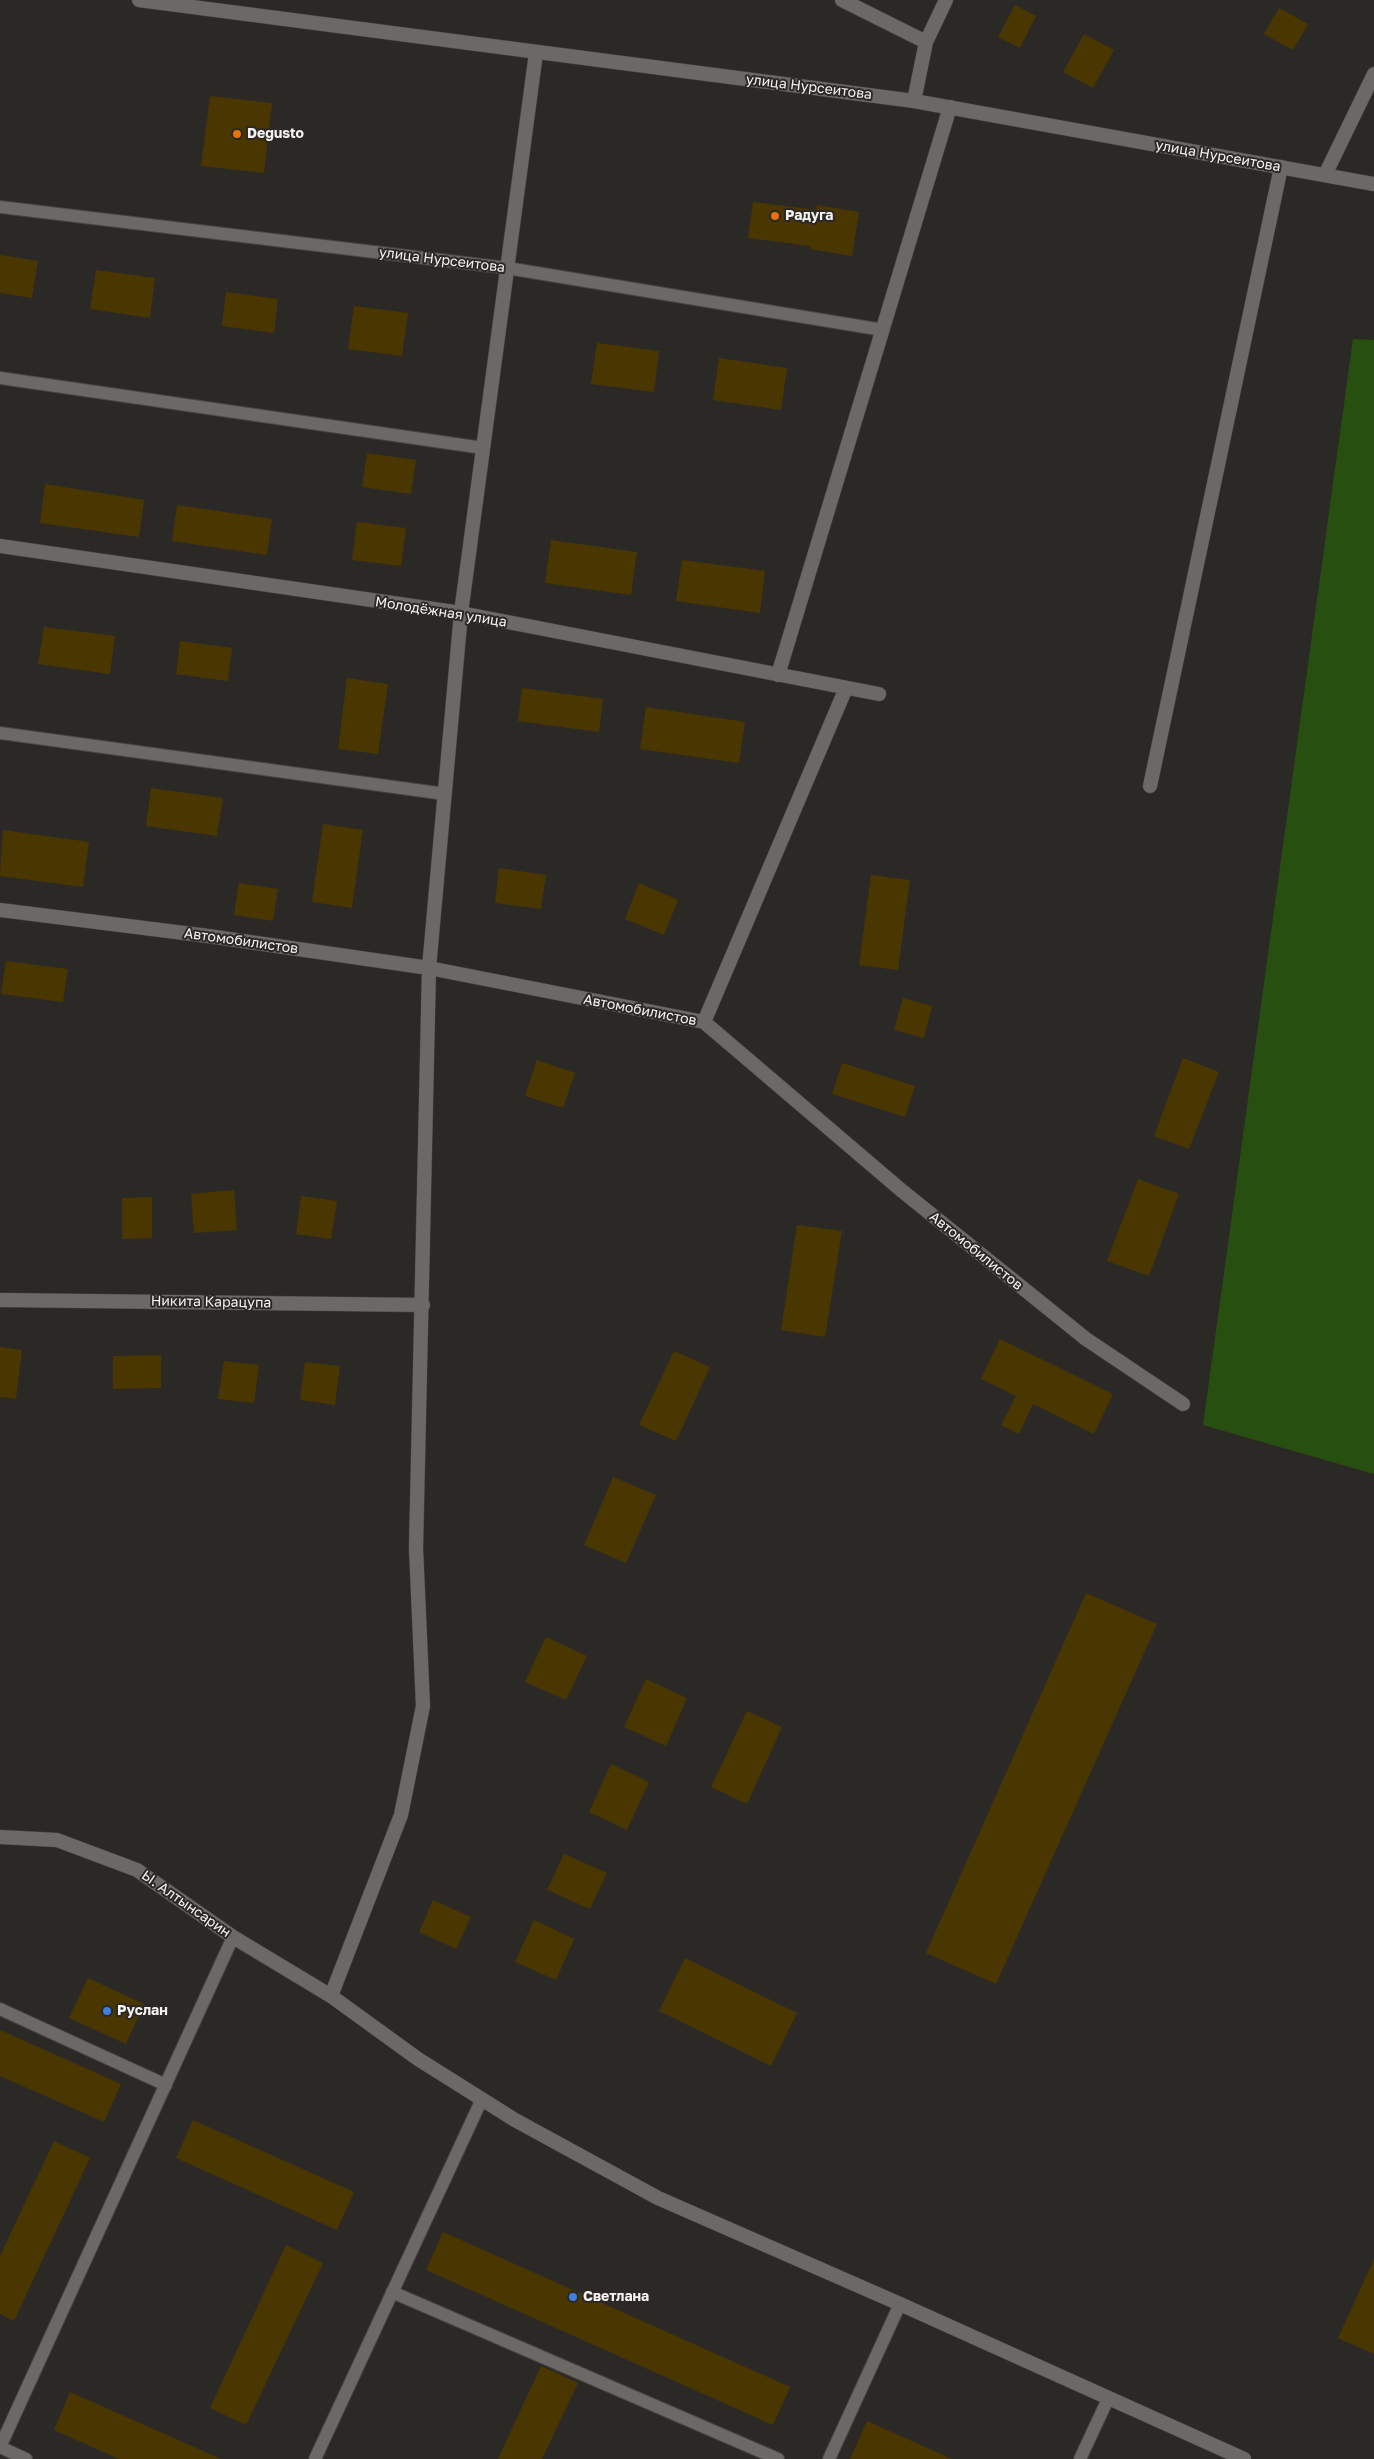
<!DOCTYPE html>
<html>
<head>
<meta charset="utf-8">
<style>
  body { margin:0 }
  canvas { display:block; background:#2b2926 }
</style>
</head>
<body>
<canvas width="1374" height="2459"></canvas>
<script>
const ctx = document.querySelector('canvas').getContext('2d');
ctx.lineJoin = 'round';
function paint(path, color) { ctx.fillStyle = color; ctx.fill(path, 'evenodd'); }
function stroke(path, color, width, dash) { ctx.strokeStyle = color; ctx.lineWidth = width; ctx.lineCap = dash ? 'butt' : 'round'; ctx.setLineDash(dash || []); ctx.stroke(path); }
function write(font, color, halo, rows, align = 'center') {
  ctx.font = font + ' "Golos Text",sans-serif'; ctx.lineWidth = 4; ctx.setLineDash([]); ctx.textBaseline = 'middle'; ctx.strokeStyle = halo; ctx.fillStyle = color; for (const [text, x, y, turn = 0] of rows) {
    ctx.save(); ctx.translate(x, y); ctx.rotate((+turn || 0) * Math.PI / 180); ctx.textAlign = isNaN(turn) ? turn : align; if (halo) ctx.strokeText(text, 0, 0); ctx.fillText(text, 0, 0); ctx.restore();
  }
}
const green = new Path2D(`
  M1353,339l21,1v1134l-171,-49z`);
const building = new Path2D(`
  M1015,5l21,11 -16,32 -22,-11z
  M1279,8l29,16 -15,26 -29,-16z
  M1084,34l30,16 -21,38 -30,-16z
  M210,96l62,7 -8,70 -63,-7z
  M753,202l63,8 1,-5 42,7 -7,44 -42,-7 1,-3 -63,-8z
  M0,255l38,6 -6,37 -32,-5z
  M96,270l59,8 -5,40 -60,-9z
  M226,292l52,7 -4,34 -52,-7z
  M354,306l54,7 -6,43 -54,-7z
  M597,343l62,8 -5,41 -63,-8z
  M719,358l68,10 -6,42 -68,-10z
  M367,453l49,7 -5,34 -49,-7z
  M45,484l99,16 -5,37 -99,-14z
  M177,505l95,14 -5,36 -95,-14z
  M357,522l49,6 -5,38 -49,-6z
  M551,540l86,12 -6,43 -86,-12z
  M682,560l83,11 -5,42 -84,-12z
  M44,627l71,9 -5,38 -72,-10z
  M180,641l52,7 -4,33 -52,-7z
  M347,678l41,6 -10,70 -40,-5z
  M522,688l81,11 -4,33 -81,-11z
  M646,707l99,15 -6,41 -99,-14z
  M151,788l72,10 -6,38 -71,-10z
  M323,824l40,6 -11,78 -40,-6z
  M3,830l86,12 -6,45 -83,-11z
  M499,868l47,7 -5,34 -46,-6z
  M871,875l39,5 -12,90 -39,-5z
  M239,883l39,6 -5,32 -39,-6z
  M639,883l39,17 -14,35 -39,-16z
  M6,961l62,8 -5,33 -62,-8z
  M903,998l29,8 -8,32 -30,-8z
  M1183,1058l36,14 -30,77 -35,-13z
  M537,1060l38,13 -12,35 -38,-12z
  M842,1063l73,23 -10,31 -73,-23z
  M1138,1179l41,15 -30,82 -42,-15z
  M234,1190l3,40 -43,3 -3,-39z
  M301,1196l36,5 -6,38 -35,-5z
  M152,1197v41l-30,1v-41z
  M797,1225l45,6 -17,106 -44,-7z
  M1000,1339l113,55 -19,40 -61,-30 -14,30 -18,-9 15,-29 -35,-17z
  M0,1347l22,3 -6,49 -16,-2z
  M674,1351l36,16 -34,74 -37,-16z
  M161,1355v33l-48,1v-33z
  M224,1361l35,4 -5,38 -36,-4z
  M305,1362l35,4 -5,39 -35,-5z
  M613,1477l43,18 -30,68 -42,-18z
  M1086,1593l71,31 -161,360 -70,-31z
  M546,1637l41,19 -21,44 -41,-18z
  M646,1679l41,19 -21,48 -42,-19z
  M747,1711l35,16 -35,77 -36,-17z
  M611,1764l38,18 -22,48 -38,-18z
  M564,1854l43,19 -17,36 -43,-19z
  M433,1900l38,17 -15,32 -37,-17z
  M534,1920l40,19 -18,41 -41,-18z
  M685,1958l112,55 -26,53 -112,-55z
  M88,1978l56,26 -18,40 -57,-26z
  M0,2030l121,54 -17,38 -104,-46z
  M193,2120l161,72 -17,38 -161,-72z
  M54,2141l36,17 -76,163 -14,-7v-58z
  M443,2232l347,155 -17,38 -347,-155z
  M286,2245l37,18 -77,162 -36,-17z
  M1374,2259v95l-36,-16z
  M541,2366l37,17 -36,76h-44z
  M70,2392l151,67h-102l-65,-29z
  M867,2421l85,38h-102z`);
const service = new Path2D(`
  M0,207l507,61 376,62
  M0,378l483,70
  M0,733l445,61
  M0,2009l166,76
  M392,2292l386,167
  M0,2447l233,-510
  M0,2447l26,12
  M315,2459l167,-360
  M829,2459l71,-155
  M1080,2459l28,-60`);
const minor = new Path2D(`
  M842,0l84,42 -12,59
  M926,42l20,-42
  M1325,175l49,-101
  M0,546l461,67 418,81
  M778,675l172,-568
  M1150,786l131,-619
  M0,910l208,26 221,32 275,54 197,168 185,149 97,65
  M704,1022l142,-334
  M0,1300l423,5
  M0,1837l57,3 80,30 96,67 98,59 87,63 97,61 143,78 242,106 344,155
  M331,1996l70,-181 22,-109 -7,-158 13,-580 32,-355 75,-560`);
const secondary = new Path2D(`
  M139,0l775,101 460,83`);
const markers = [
  [237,134,5,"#e8710a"],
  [775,216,5,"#e8710a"],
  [107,2011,5,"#3f7fe0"],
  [573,2297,5,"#3f7fe0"]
];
const streetNames = [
  ["улица Нурсеитова",809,87,7],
  ["улица Нурсеитова",1218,156,10],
  ["улица Нурсеитова",442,260,7],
  ["Молодёжная улица",441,612,9],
  ["Автомобилистов",241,941,8],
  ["Автомобилистов",640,1010,11],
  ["Автомобилистов",976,1251,39],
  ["Никита Карацупа",211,1302,1],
  ["Ы. Алтынсарин",186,1904,35]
];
const poiNames = [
  ["Degusto",247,134],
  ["Радуга",785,216],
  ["Руслан",117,2011],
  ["Светлана",583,2297]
];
paint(green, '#275010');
paint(building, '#493600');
stroke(service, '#444440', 14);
stroke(minor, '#444440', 15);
stroke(secondary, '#444440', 15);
stroke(service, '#6b6965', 12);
stroke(minor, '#6b6965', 14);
stroke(secondary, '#6b6965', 14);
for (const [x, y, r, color] of markers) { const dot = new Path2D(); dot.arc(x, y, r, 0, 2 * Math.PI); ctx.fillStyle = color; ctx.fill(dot); stroke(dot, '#2b2926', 2); }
write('14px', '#f4f3f0', '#2b2926', streetNames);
write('bold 14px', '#f4f3f0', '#2b2926', poiNames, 'left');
</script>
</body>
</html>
